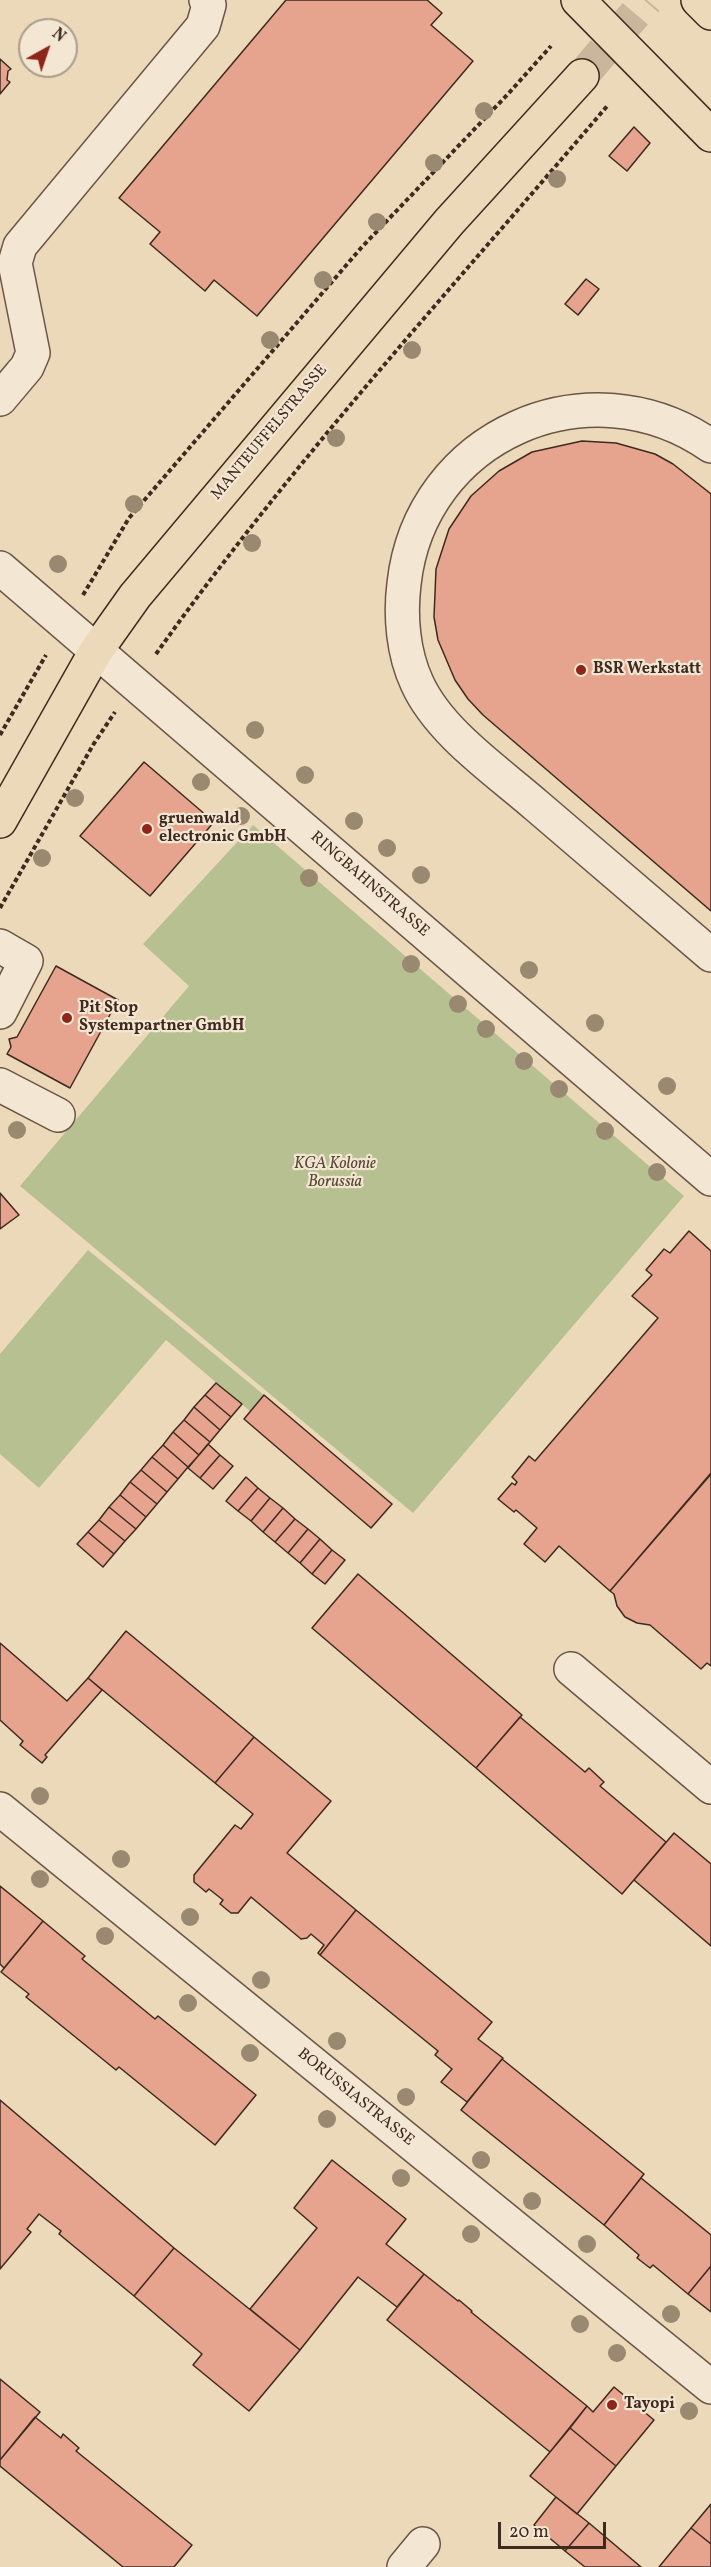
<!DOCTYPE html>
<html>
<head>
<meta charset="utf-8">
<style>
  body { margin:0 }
  #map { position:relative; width:711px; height:2567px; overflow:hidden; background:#ecd9ba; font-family:Vollkorn,serif }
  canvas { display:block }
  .north { position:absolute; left:18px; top:18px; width:60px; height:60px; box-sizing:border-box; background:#f3e6d2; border:2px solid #ab9b8a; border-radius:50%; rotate:40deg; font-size:16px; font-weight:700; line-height:24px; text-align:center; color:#3f2a1f }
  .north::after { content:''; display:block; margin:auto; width:21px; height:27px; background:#8f2418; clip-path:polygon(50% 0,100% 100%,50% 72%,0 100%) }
  .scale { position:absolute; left:498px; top:2522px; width:108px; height:27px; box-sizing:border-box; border:3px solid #3f2a1f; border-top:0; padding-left:8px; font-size:18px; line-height:21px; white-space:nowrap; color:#3f2a1f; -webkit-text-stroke:4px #f3e6d2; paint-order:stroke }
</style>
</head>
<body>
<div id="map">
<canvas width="711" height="2567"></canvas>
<div class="north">N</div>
<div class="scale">20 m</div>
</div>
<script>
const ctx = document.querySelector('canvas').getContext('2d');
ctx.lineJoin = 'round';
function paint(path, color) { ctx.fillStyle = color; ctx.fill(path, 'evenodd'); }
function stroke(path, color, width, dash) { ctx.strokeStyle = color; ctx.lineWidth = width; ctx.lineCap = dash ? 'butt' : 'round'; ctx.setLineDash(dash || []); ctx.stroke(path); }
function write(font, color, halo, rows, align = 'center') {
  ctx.font = font + ' Vollkorn,serif'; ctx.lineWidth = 4.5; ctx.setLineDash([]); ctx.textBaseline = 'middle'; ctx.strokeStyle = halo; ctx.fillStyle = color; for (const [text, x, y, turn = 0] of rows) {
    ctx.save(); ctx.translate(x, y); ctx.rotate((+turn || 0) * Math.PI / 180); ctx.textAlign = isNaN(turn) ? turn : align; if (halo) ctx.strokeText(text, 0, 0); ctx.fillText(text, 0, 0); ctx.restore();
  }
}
const green = new Path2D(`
  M253,825l431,371 -271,317 -393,-327 169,-200 -46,-42z
  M88,1250l176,145 -14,16 -84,-71 -127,148 -39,-34v-100z`);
const building = new Path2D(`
  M286,0h141l15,13 -11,12 42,36 -216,255 -43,-36 -9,11 -55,-47 10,-12 -41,-34z
  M0,59l11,10 -3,2 -1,9 3,2 -10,12z
  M634,127l16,16 -23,28 -18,-15z
  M586,279l13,10 -21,26 -13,-11z
  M582,441l34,2 39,11 18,10 38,30v417l-228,-196 -15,-16 -13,-19 -17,-40 -4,-23 2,-48 13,-40 22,-33 28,-25 33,-19z
  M144,762l70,60 -64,74 -70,-60z
  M56,966l62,34 -48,88 -63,-34 4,-7 -2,-8 8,-2z
  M0,1193l19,22 -19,14z
  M689,1231l22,20v222l-101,118 -51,-45 -14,16 -21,-18 13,-16 -21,-18 -2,2 -16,-13 14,-16 3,2 2,-3 -5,-5 17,-21 6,5 123,-143 -26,-22 20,-21 -6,-5 18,-21 6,4z
  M216,1383l26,21 -11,13 -26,-22z
  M205,1395l26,22 -11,13 -26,-23z
  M264,1395l128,109 -21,24 -127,-109z
  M194,1407l26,23 -10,12 -26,-22z
  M184,1420l26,22 -11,13 -26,-23z
  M173,1432l26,23 -11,12 -25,-22z
  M208,1444l12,11 -20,23 -12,-10z
  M163,1445l25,22 -10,12 -26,-22z
  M220,1455l13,11 -20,23 -13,-11z
  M152,1457l26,22 -11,13 -26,-22z
  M141,1470l26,22 -10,12 -27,-22z
  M711,1474v192l-4,-3 -6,6 -51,-44 -13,-2 -12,-6 -8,-11 -3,-12 -4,-3z
  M246,1477l12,11 -20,23 -12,-10z
  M130,1482l27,22 -11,13 -26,-22z
  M258,1488l12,10 -19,23 -13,-10z
  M120,1495l26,22 -10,12 -27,-22z
  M270,1498l13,10 -20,24 -12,-11z
  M109,1507l27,22 -11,12 -26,-21z
  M283,1508l12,11 -20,23 -12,-10z
  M295,1519l13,10 -20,24 -13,-11z
  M99,1520l26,21 -11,13 -26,-22z
  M308,1529l12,10 -20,24 -12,-10z
  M88,1532l26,22 -11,13 -26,-23z
  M320,1539l12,11 -20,24 -12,-11z
  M332,1550l13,10 -20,24 -13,-10z
  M358,1574l164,141 -46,53 -164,-140z
  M126,1631l128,106 -39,46 -127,-105z
  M0,1643l67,58 21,-23 14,12 -57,65 2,2 -5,6 -22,-18 3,-4 -23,-21z
  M520,1717l65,55 4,-4 15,14 -4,4 66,56 -44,52 -146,-126z
  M254,1737l77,64 -44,52 69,57 -36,45 -2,-2 6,-8 -13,-11 -4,4 -6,1 -50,-42 -13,16h-7l-11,-9 3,-4 -14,-11 -3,3 -12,-10v-7l41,-50 6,4 12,-15 -38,-31z
  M674,1833l37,31v82l-77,-66z
  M0,1886l43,35 -39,47 -4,-4z
  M356,1910l136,112 -14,17 25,19 -36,44 -26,-20 11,-13 -17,-14 3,-4 -118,-96z
  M43,1921l42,35 -3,3 73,60 3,-3 98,79 -41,50 -96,-78 -3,3 -90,-73 3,-3 -28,-22z
  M502,2059l142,115 -40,51 -143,-115z
  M0,2100l174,148 -40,48 -75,-62 2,-3 -22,-17 -12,15 4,3 -31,37z
  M332,2160l74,59 -20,25 38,30 -27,33 -39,-30 -58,73 -50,-41 67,-81 -23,-20z
  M641,2178l70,57v31l-23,28 -35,-29 -3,3 -13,-10 2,-3 -35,-30z
  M174,2248l126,102 -51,61 -56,-46 9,-11 -68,-58z
  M711,2266v46l-23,-18z
  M424,2274l34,27 1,-1 13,11 -1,1 116,94 -37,46 -163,-132z
  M0,2379l40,33 -40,48z
  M614,2387l40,33 -38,46 -46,-38 17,-22 6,6z
  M35,2417l26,21 2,-4 16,14 -3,3 116,94 -18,22h-51l-123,-101v-6z
  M570,2428l46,38 -39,48 -47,-38z
  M556,2497l33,26 -24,28 -31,-26z
  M711,2504v40l-20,-16z
  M589,2523l52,44h-56l-20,-16z
  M691,2528l20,16v23h-52z`);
const majorTunnel = new Path2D(`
  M582,76l65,-76`);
const path = new Path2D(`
  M83,595l46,-77 232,-270 147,-154 43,-48
  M156,654c136,-192 299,-369 452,-549
  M0,735l46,-80
  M0,908l93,-163 22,-33`);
const minor = new Path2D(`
  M0,399l27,-32 6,-14 -18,-90 5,-17 183,-220 6,-21 -3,-5
  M711,446c-122,-85 -291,-11 -307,138 -4,32 -1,69 13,99 22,49 80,88 120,123 58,50 116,100 174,149
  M0,568l711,611
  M0,946l26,15 -26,51
  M0,1085l58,30
  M571,1669l140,118
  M0,1809l711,578
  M404,2567l19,-23`);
const major = new Path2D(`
  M0,821l96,-170 39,-55 314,-374 133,-146`);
const highway = new Path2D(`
  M578,0l133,135
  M698,0l13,13`);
const trees = [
  [484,111],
  [434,163],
  [557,179],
  [377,222],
  [323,280],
  [270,340],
  [412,350],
  [336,438],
  [134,504],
  [252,543],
  [58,564],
  [255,730],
  [305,775],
  [201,782],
  [75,798],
  [241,816],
  [354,821],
  [387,848],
  [42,858],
  [421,875],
  [309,878],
  [411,964],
  [529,970],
  [458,1004],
  [595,1023],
  [486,1029],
  [524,1061],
  [667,1086],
  [559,1089],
  [17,1130],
  [605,1131],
  [657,1172],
  [40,1796],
  [121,1859],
  [40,1879],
  [190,1917],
  [105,1936],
  [261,1980],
  [188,2003],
  [337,2041],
  [250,2053],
  [406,2097],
  [327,2119],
  [481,2160],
  [401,2178],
  [532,2201],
  [471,2234],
  [587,2244],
  [671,2314],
  [580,2324],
  [617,2353],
  [689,2411]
];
const markers = [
  [581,670,6,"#8f2418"],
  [147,829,6,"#8f2418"],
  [67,1018,6,"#8f2418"],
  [612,2405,6,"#8f2418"]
];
const streetNames = [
  ["MANTEUFFELSTRASSE",270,433,-50],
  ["RINGBAHNSTRASSE",369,885,41],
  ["BORUSSIASTRASSE",355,2098,39]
];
const poiNames = [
  ["BSR Werkstatt",593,670],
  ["gruenwald",159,820],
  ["electronic GmbH",159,838],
  ["Pit Stop",79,1009],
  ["Systempartner GmbH",79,1027],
  ["Tayopi",624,2405]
];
const parkNames = [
  ["KGA Kolonie",335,1165],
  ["Borussia",335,1183]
];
paint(green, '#b6c091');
paint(building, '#e6a48f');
stroke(building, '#3f2a1f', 1.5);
stroke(majorTunnel, '#c9b69b', 33, [33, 16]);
stroke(minor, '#6a5646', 36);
stroke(major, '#3f2a1f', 36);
stroke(highway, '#3f2a1f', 36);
stroke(path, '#3f2a1f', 4, [4.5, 3]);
stroke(minor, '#f3e6d2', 33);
stroke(major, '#ecd9ba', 33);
stroke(highway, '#ecd9ba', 33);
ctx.fillStyle = '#9a8971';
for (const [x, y] of trees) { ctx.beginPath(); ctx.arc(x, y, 9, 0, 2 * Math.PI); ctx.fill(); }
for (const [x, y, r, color] of markers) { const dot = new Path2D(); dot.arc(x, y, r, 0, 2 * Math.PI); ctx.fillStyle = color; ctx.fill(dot); stroke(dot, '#f3e6d2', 2); }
write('16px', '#3f2a1f', '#f3e6d2', streetNames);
write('bold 16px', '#3f2a1f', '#f3e6d2', poiNames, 'left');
write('italic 16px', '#574836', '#f3e6d2', parkNames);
</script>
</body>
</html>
